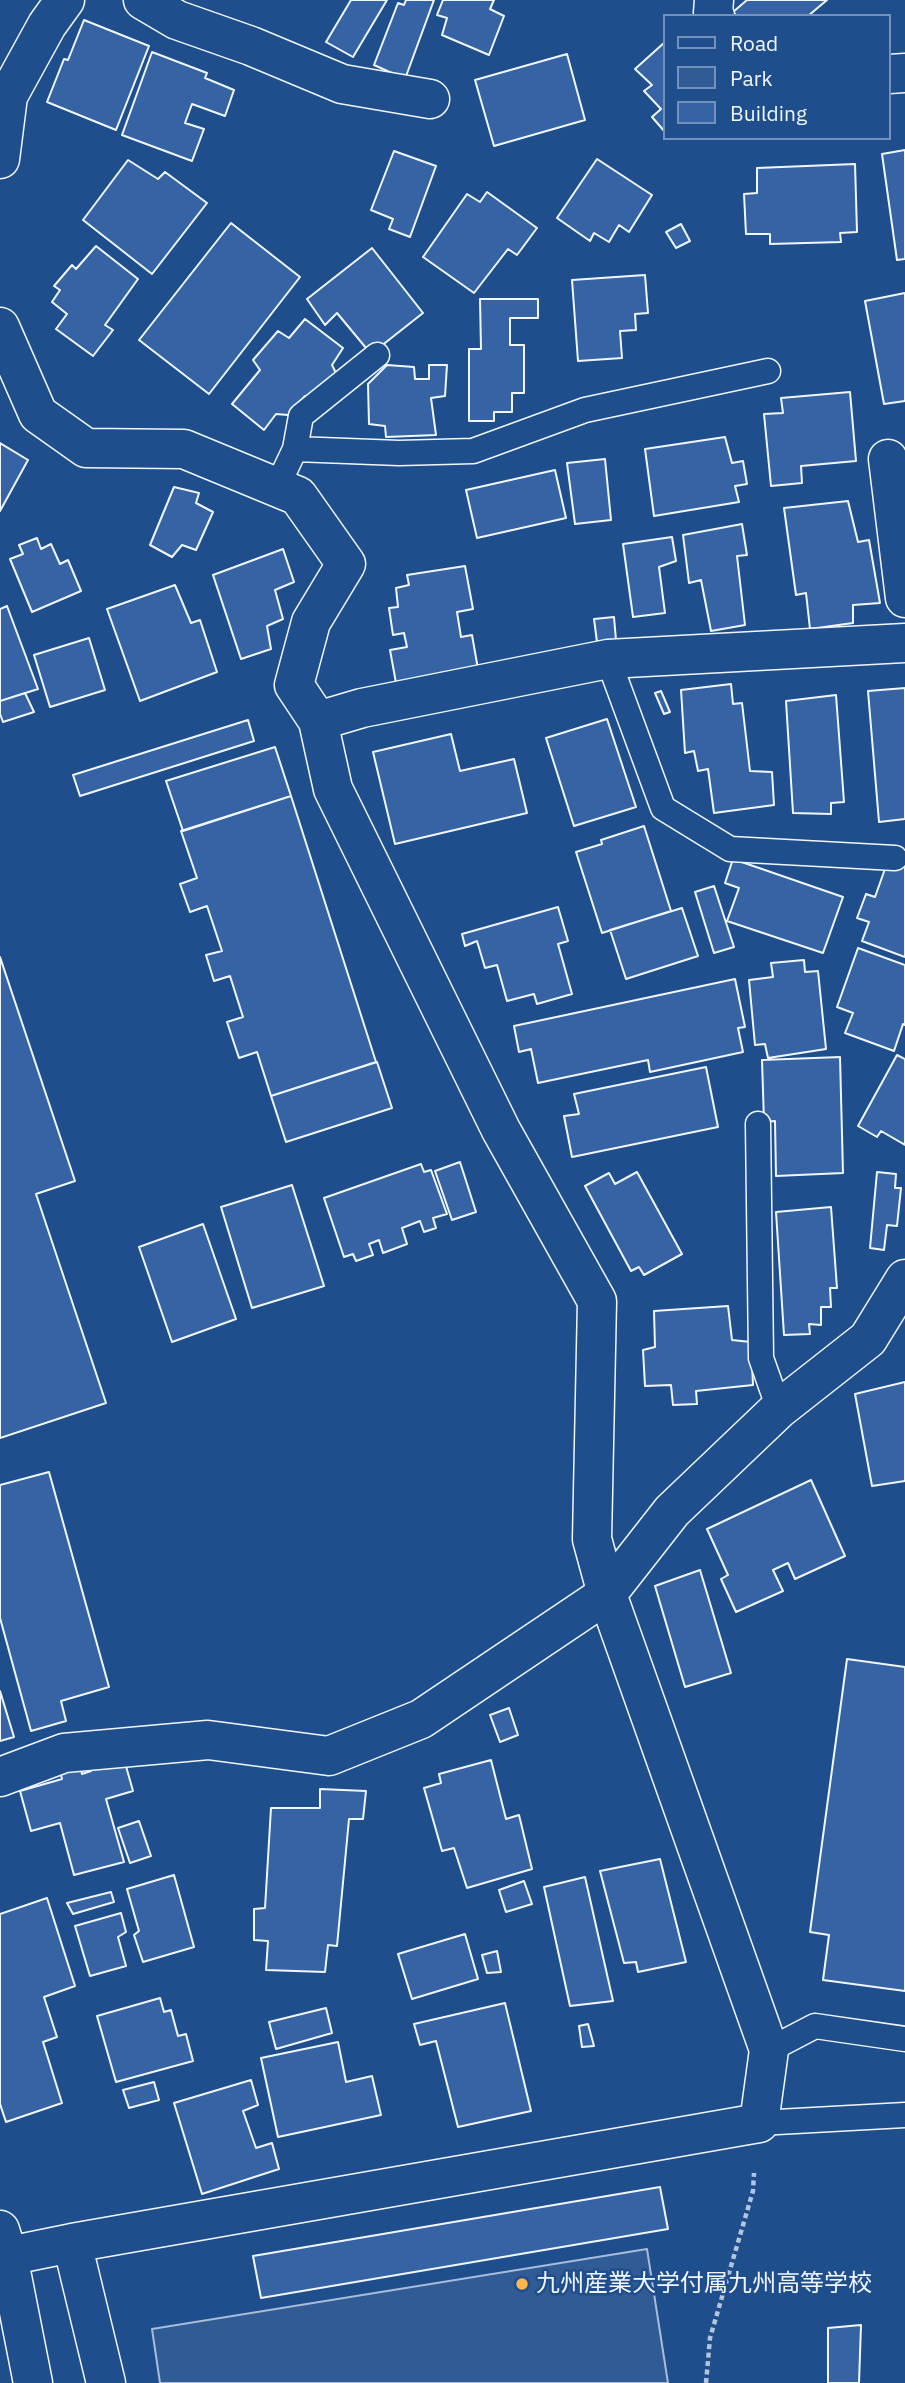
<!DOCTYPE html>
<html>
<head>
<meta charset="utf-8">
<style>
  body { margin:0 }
  #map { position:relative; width:905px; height:2383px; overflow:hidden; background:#1f4e8c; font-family:"IBM Plex Sans",sans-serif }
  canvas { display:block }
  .legend { position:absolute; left:663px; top:14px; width:228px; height:126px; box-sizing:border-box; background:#1f4e8c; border:2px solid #7391ba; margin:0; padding:9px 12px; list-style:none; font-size:21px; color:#f2f6ff }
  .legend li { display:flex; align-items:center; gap:14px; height:35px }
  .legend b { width:35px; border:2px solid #7391ba }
</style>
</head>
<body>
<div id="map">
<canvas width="905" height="2383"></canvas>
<ul class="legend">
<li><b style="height:9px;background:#1f4e8c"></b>Road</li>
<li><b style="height:19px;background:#305b95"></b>Park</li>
<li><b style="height:19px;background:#3563a3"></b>Building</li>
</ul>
</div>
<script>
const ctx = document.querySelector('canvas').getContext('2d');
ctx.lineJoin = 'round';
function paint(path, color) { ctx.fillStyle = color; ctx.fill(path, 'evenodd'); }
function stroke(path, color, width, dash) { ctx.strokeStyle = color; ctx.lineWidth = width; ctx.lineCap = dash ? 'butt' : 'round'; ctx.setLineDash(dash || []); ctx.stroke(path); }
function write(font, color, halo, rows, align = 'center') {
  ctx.font = font + ' "IBM Plex Sans","Noto Sans JP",sans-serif'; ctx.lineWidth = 5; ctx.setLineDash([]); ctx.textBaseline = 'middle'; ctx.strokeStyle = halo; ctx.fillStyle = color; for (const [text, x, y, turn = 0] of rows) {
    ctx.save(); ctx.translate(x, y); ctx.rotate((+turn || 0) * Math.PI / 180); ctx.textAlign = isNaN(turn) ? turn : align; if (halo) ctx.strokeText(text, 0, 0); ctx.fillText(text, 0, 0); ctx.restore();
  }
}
const green = new Path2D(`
  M647,2249l21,134h-508l-8,-54z`);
const building = new Path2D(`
  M351,0h36l-34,57 -27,-15z
  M406,0h28l-29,79 -31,-14 24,-62 6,2z
  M443,0h51l-4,9 14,7 -15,39 -47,-20 5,-17 -10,-3z
  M747,0h80l-19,16h-71l-4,-4z
  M84,20l65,26 -33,84 -69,-28 17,-43 4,1z
  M665,42v90l-13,-15 9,-8 -17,-18 8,-6 -17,-16z
  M152,52l55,21 -2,5 29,12 -9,26 -33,-12 -7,19 19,6 -12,32 -70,-26z
  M567,54l18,66 -91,26 -19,-66z
  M905,150v109l-8,1 -15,-106z
  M394,151l42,15 -26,71 -21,-8 4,-10 -22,-9z
  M597,159l55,36 -23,37 -10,-7 -10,17 -15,-9 -4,8 -33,-23z
  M128,160l30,19 7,-7 42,31 -55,71 -69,-54z
  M855,164l2,68 -17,1 1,9 -71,2v-10h-24l-2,-40 13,-1v-25z
  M487,192l50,36 -20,27 -9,-6 -34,44 -51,-36 44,-63 13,8z
  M231,223l69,54 -91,117 -70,-54z
  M681,224l9,17 -14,7 -10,-16z
  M96,246l42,33 -33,46 8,5 -20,26 -37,-27 11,-15 -15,-12 8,-12 -6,-4 18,-21 4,4z
  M372,248l51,65 -52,41 -34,-41 -12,12 -18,-26z
  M645,275l3,38 -13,1 1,16 -16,1 2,27 -44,3 -6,-81z
  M905,293v108l-21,3 -19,-103z
  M480,299h58v19h-28v27h14v48h-12v19h-18v9h-25v-72h12z
  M305,319l38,29 -11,17 5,10 -21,27 -11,-6 -17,19 -12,-1 -12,16 -32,-26 28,-34 -7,-10 25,-29 11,7z
  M387,365l27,2 1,12h14v-14h18l-2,31 -14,2 5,37 -50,2 -1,-11 -16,-2 -1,-40z
  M850,392l6,69 -55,5 1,17 -31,3 -7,-72 19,-1 -2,-15z
  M725,437l7,26 11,-2 4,23 -12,2 4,16 -85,14 -9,-67z
  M0,443l28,17 -28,51z
  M605,459l6,61 -36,4 -8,-61z
  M555,470l11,48 -89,20 -11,-48z
  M174,487l25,6 -3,10 17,9 -17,38 -14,-5 -10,12 -22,-12z
  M848,501l10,41 11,-2 11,63 -27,2v18l-43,6 -4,-36 -10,2 -12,-87z
  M742,524l5,31 -10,1 8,69 -34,6 -10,-51 -12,3 -6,-48z
  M672,537l4,24 -17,6 6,46 -32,4 -10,-73z
  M37,538l4,11 10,-5 9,20 8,-4 13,31 -49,21 -22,-53 13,-5 -4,-9z
  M283,549l11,33 -19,8 8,29 -16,7 4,23 -30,10 -28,-84z
  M465,566l8,43 -16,3 4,25 11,-2 6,34 -82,14 -6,-33 17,-3 -3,-14 -11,2 -4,-27 9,-1 -2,-19 13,-3 -2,-10z
  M175,585l16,38 9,-3 17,52 -77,29 -33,-92z
  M7,606l31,83 -38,12v-92z
  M614,617l2,23 -19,2 -3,-23z
  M89,638l16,52 -55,17 -16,-52z
  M731,684l2,20 9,-1 8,68 22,1 2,33 -60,8 -6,-44 -10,2 -4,-20 -9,2 -4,-63z
  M905,688v131l-26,3 -11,-131z
  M661,691l9,21 -6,2 -9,-21z
  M25,693l9,19 -31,10 -3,-8v-13z
  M836,695l8,107 -13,1v11l-38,-1 -7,-112z
  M607,719l29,88 -62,19 -28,-88z
  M248,720l6,21 -174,55 -7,-21z
  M451,734l9,37 54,-12 13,54 -132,31 -22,-92z
  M275,747l16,49 -108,35 -17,-50z
  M291,796l85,266 -105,34 -14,-44 -18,6 -12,-36 16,-5 -13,-41 -16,5 -8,-26 16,-4 -15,-45 -17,6 -10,-28 17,-6 -16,-47z
  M644,826l27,85 -69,22 -26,-81 26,-8 -1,-4z
  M903,853l2,1v103l-43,-16 7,-19 -12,-4 9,-24 9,3 11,-31 11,4z
  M733,859l110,38 -20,56 -96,-32 12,-33 -14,-5z
  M714,886l20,61 -20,6 -19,-61z
  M558,907l10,34 -10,3 14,50 -35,10 -3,-10 -27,7 -10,-36 -12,3 -8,-27 -12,5 -3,-12z
  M682,908l16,48 -72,23 -16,-49z
  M858,948l47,17v60l-2,-1 -9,27 -49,-18 8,-20 -16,-6z
  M0,957l75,224 -39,13 70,209 -106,35z
  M804,960l1,12 13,-1 8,78 -58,9 -3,-14 -10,1 -6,-65 24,-3 -2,-14z
  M735,979l10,48 -7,1 5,24 -93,20 -2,-12 -110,23 -7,-34 -12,3 -5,-26z
  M897,1055l8,4v86l-24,-14 -4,6 -19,-11z
  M840,1057l3,116 -67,3 -1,-55 -11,1 -2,-62z
  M377,1062l15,46 -106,34 -15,-46z
  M706,1067l12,60 -146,30 -8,-41 15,-2 -5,-20z
  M460,1162l16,50 -24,8 -17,-49z
  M421,1164l3,8 7,-2 16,44 -14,4 3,10 -12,4 -4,-11 -18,7 5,16 -24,9 -4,-13 -10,4 4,11 -17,6 -3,-7 -9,3 -20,-59z
  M637,1172l45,82 -38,21 -5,-8 -8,4 -46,-85 24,-13 6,11z
  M877,1172l19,2 -1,14h6l-4,38 -10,-1 -3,25 -14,-2z
  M292,1185l32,101 -72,22 -31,-101z
  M831,1207l6,81h-7l1,19h-10v18l-12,-1 1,10 -26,1 -8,-123z
  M203,1224l33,95 -64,23 -33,-95z
  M728,1306l4,34 19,2 2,43 -57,6 1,13 -24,1 -2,-20 -26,1 -2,-36 12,-3 -1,-36z
  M905,1382v99l-33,5 -17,-92z
  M49,1472l60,215 -48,14 5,20 -35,10 -31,-113v-133z
  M811,1480l34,76 -50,23 -7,-16 -15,7 10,21 -47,21 -15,-33 7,-4 -21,-46z
  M700,1570l31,103 -46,14 -30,-101z
  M847,1659l58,8v324l-82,-11 6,-45 -19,-3z
  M0,1691l14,46 -14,4z
  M509,1708l9,27 -18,7 -10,-27z
  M122,1752l11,39 -27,8 18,63 -50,13 -14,-52 -29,8 -11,-40 42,-12 -3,-11 20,-6 3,12 9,-3 -3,-10z
  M491,1760l15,59 13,-4 13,54 -65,19 -13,-40 -12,3 -18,-63 17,-5 -2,-9z
  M320,1789l46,2 -3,28h-14l-12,127 -9,-1 -3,27 -59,-2 2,-29 -14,-1v-31l11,-1 6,-100h49z
  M139,1821l12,35 -21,7 -12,-35z
  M660,1859l26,103 -48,10 -2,-10 -12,1 -24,-92z
  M174,1875l20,72 -51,15 -9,-27 5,-4 -12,-42z
  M585,1877l28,124 -43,5 -26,-119z
  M524,1881l8,23 -26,8 -7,-22z
  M111,1892l3,10 -41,12 -6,-11z
  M47,1898l28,88 -31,11 13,40 -14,5 19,61 -56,19 -6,-18v-190z
  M121,1913l5,19 -8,5 8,29 -36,10 -15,-50z
  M465,1934l13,45 -66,20 -14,-45z
  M497,1951l4,21 -14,1 -5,-18z
  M160,1998l4,14 7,-2 7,26 8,-2 7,27 -77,21 -19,-66z
  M505,2003l26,108 -73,16 -22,-86 -16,4 -6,-21z
  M326,2008l6,25 -56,16 -7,-27z
  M588,2024l6,22 -12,1 -3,-21z
  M338,2042l8,40 26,-6 9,39 -103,22 -17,-79z
  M251,2080l7,25 -15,6 13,37 16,-5 7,26 -77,25 -28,-91z
  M154,2082l5,18 -30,8 -6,-18z
  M660,2187l8,42 -407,69 -8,-42z
  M861,2325l-2,58h-31v-55z`);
const path = new Path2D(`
  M706,2383l4,-45 43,-147 1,-18`);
const lane = new Path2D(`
  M295,449l6,-33 76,-61
  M277,487l18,-38 104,4 74,-2 112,-41 183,-39
  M608,659l55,149 67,41 165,9
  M758,1124l3,234 18,51
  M769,2050l46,-24 90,13
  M759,2123l146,-8`);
const street = new Path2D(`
  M143,0l34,20 74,26 91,38 88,15
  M714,0l-1,13 2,3
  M889,74l16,-1
  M0,159l8,-63 39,-71 18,-25
  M0,327l38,87 48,34 98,1 114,47 48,68 -35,58 -17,63 24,36 15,68 168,341 96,171 -5,238 15,55 162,456 -10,73 -687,120 -64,13 -8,17
  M888,459l17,139
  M318,721l44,-13 246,-49 297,-16
  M0,1777l64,-24 144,-13 121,16 92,-37 186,-125 65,-83 107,-102 89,-70 37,-60
  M72,2243l34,140`);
const secondary = new Path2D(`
  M0,2230l8,26 25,127`);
const markers = [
  [522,2284,7,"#ffb74d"]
];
const poiNames = [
  ["九州産業大学付属九州高等学校",536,2284]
];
paint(green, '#305b95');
stroke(green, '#a8bbd7', 2);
paint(building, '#3563a3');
stroke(building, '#f2f6ff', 2);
stroke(lane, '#f2f6ff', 27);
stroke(street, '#f2f6ff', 41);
stroke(secondary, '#f2f6ff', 41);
stroke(path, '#b3c4dc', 4.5, [5, 3.5]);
stroke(lane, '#1f4e8c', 24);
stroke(street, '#1f4e8c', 38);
stroke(secondary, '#1f4e8c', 38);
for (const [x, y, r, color] of markers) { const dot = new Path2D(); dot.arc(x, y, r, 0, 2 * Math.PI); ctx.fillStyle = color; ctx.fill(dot); stroke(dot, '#1f4e8c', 2.5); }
write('24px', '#f2f6ff', '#1f4e8c', poiNames, 'left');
</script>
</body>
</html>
